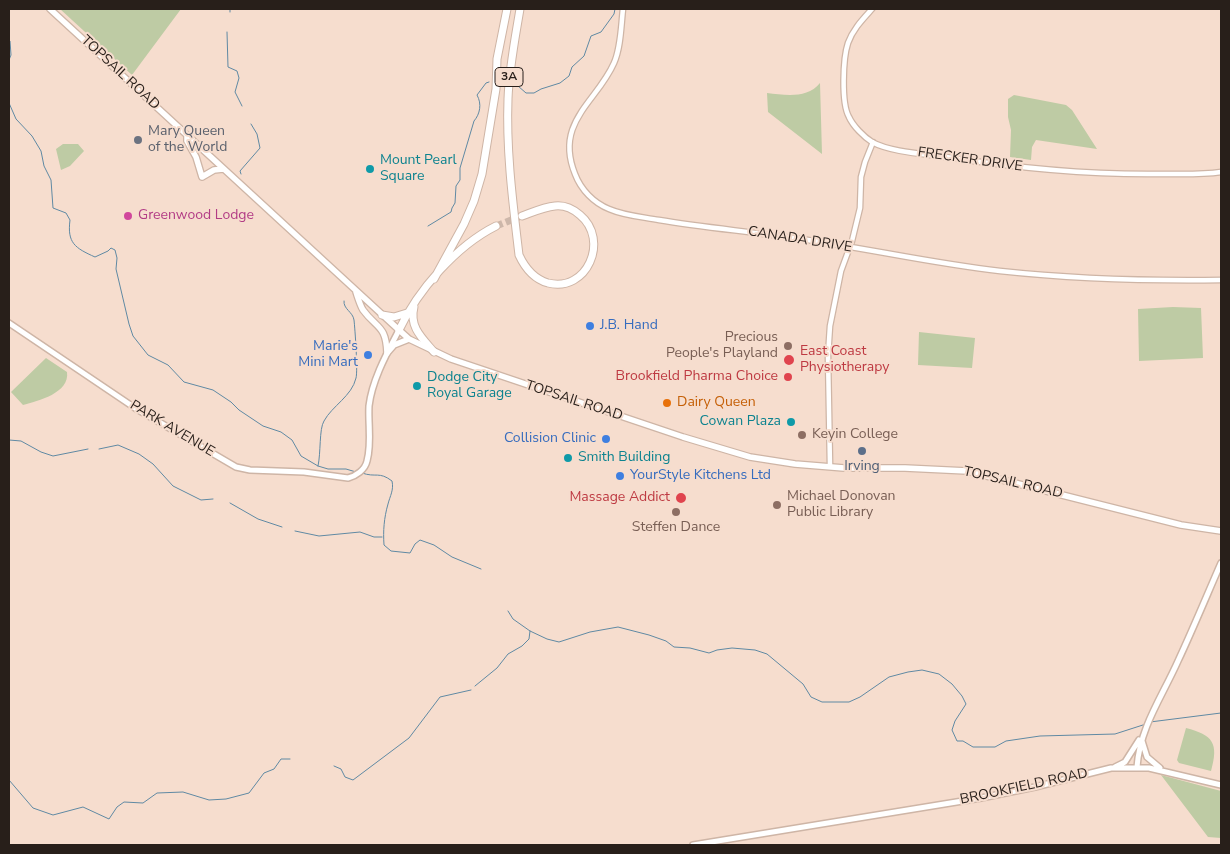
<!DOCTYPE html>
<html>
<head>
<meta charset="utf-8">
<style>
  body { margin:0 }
  #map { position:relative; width:1230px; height:854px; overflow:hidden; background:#f6ddce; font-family:"Nunito Sans",sans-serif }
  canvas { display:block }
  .frame { position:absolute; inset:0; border:10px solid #281f1a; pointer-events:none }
</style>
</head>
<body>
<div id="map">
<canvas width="1230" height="854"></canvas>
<div class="frame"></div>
</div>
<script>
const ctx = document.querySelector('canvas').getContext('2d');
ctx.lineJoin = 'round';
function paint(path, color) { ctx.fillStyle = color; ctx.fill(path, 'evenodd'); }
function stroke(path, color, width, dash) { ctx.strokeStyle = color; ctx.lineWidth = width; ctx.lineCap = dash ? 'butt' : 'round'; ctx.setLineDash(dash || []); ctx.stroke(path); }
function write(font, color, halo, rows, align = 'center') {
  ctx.font = font + ' "Nunito Sans",sans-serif'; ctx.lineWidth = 4; ctx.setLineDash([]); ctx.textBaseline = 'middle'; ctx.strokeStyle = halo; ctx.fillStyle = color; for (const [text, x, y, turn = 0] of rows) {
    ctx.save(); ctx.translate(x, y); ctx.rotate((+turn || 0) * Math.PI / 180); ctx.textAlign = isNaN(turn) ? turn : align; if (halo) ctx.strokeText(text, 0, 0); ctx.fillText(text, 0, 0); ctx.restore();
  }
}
const green = new Path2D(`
  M60,9h121l-49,66z
  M820,83l2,71 -54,-42 -1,-19c18,2 40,6 53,-10z
  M1014,95l52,10 6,5 25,39 -61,-9 -4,7 -1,13 -21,-3 1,-27 -3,-13v-18z
  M63,144h15l6,7 -14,15 -9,4 -5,-21z
  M1173,307l28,1 2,50 -64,3 -1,-52z
  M919,332l56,6 -3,30 -54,-3z
  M46,358l21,14c3,21 -29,29 -44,33l-12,-13z
  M1186,728c27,7 33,15 25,43l-32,-8 -2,-3z
  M1161,775l60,16v47l-13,-1z`);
const stream = new Path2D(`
  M230,12v-3
  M227,32l1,35 9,4 2,7 -4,14 7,14
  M9,40l1,1 1,14 -2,5
  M518,86l8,7h8l7,-4 19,-6 9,-7 3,-9 12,-11 7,-20 10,-4 13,-18 1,-5
  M9,103l7,16 16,17 9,15 3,15 7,14 2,28 13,5 4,7c-3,23 5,28 25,37l13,-6 3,-3 4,2 2,8 -1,11 13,55 4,12 15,19 20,10 16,17 29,8 18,12 8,8 24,16 18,6 11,8 9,16 17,10 10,3h18l10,3
  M241,174l-1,-3 20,-23 -3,-14 -6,-10
  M428,226l23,-14 1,-4 3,-5 1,-17 4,-6v-12l14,-47c6,-7 8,-17 3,-26l9,-12 3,-1
  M9,440l12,1 20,11 12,4 35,-7
  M99,449l19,-4 21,9 14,10 20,22 28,14 12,-1
  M318,466c3,-13 1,-37 6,-45 8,-15 28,-25 32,-43 2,-7 -1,-49 -2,-58 -1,-8 -11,-11 -10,-19
  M362,473c14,5 17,-2 30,8 2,9 -2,15 -4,23 -4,14 -5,27 -4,41l7,6 19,2 5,-9 5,-4 14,5 18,12 29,12
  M230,503l28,16 24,8
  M295,531l24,5 41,-4 14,5h8
  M508,611l5,8 17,12 17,8 12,3 31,-10 28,-5 31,8 17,6 8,6 16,1 19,5 8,-3 15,-2 23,2 12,4 36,30 8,13 11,5h27l11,-5 29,-20 19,-5 14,-2 17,4 13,10 10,12 4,8 -11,17 -3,9 5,11h6l10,6h22l11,-6 34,-5 75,-2 31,-10
  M475,686l22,-18 11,-14 14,-8 7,-7 1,-8
  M1150,722l71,-9
  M334,766l7,3 4,8 8,3 56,-42 31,-41 31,-7
  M9,780l24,28 20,7 30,-8 26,12 8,-12 7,-5 19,1 14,-10 26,-1 26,8 17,-1 23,-6 15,-20 10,-4 7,-10h9`);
const motorwayTunnel = new Path2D(`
  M496,226l23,-9`);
const tertiary = new Path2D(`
  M623,9c-2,17 -2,38 -9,54 -17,39 -60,59 -39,111 6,16 19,29 34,35 16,7 34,8 50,11 42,7 85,11 127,17 71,9 142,26 214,34 74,8 147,10 221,9
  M872,9c-9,10 -19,20 -24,34 -5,15 -7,60 1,74 4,9 15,20 23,25 18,10 53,12 74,15 71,11 143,18 215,17 20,0 40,1 60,-2
  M830,466l-2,-110 2,-30 11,-55 11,-30 8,-33 1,-31 4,-15 8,-20`);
const secondary = new Path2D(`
  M9,323l126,85 101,59 14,3 54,2 44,6c8,-2 17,-8 19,-17 5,-18 1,-36 2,-55 3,-26 18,-53 30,-76
  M1142,741l5,16 13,11
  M1115,767l10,-5 14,-22
  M1137,767c3,-40 25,-70 41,-106 15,-32 29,-66 43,-98
  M693,845l288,-47 54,-11 76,-19h38l72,17`);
const primary = new Path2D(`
  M50,9l349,321 10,9 42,20 232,78 67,20 45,7 49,4h61l62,3 214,54 40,6
  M187,136v5l9,16 6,20 12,-7 9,-1
  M356,292c2,6 4,13 7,18 14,19 23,15 24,43
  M387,353l7,-8 15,-6`);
const motorway = new Path2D(`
  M520,9c-5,30 -11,60 -12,90 -2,52 5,105 11,156 6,13 15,24 29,28 39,10 62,-43 32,-68 -7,-6 -16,-10 -25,-9 -11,1 -22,6 -33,10
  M434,279l30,-55 10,-23 8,-27 14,-85 1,-30 10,-50
  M414,307c-5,20 8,31 20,45
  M382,315l12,2 13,-4
  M399,330c19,-40 57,-84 97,-104`);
const markers = [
  [138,140,5,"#6b7280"],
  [370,169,5,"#0f9aa8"],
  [128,216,5,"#d1479c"],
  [590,326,5,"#3f7fe0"],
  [788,346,5,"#8d6e63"],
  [368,355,5,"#3f7fe0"],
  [789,360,6,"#e0444e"],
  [788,377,5,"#e0444e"],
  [417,386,5,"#0f9aa8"],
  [667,403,5,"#e8710a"],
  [791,422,5,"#0f9aa8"],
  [802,435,5,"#8d6e63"],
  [606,439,5,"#3f7fe0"],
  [862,451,5,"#5c6f8a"],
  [568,458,5,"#0f9aa8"],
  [620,476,5,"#3f7fe0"],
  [681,498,6,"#e0444e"],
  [777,505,5,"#8d6e63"],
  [676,512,5,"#8d6e63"]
];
const shields = [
  [509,77,28]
];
const shieldNames = [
  ["3A",509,77]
];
const streetNames = [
  ["TOPSAIL ROAD",120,73,43],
  ["FRECKER DRIVE",970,160,8],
  ["CANADA DRIVE",800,240,9],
  ["TOPSAIL ROAD",574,401,18],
  ["PARK AVENUE",172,429,31],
  ["TOPSAIL ROAD",1013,483,13],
  ["BROOKFIELD ROAD",1024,787,-12]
];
const worshipNames = [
  ["Mary Queen",148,132],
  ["of the World",148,148]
];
const cultureNames = [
  ["Mount Pearl",380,161],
  ["Square",380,177],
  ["Dodge City",427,378],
  ["Royal Garage",427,394],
  ["Cowan Plaza",781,422,"right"],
  ["Smith Building",578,458]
];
const hotelNames = [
  ["Greenwood Lodge",138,216]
];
const shopNames = [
  ["J.B. Hand",600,326],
  ["Marie's",358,347,"right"],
  ["Mini Mart",358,363,"right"],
  ["Collision Clinic",596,439,"right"],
  ["YourStyle Kitchens Ltd",630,476]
];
const educationNames = [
  ["Precious",778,338,"right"],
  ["People's Playland",778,354,"right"],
  ["Keyin College",812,435],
  ["Michael Donovan",787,497],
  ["Public Library",787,513],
  ["Steffen Dance",676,528,"center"]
];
const healthNames = [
  ["East Coast",800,352,"left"],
  ["Physiotherapy",800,368,"left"],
  ["Brookfield Pharma Choice",778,377],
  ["Massage Addict",670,498]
];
const foodNames = [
  ["Dairy Queen",677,403]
];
const serviceNames = [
  ["Irving",862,467]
];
paint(green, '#becba4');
stroke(stream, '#5f89a3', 1);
stroke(motorwayTunnel, '#cdb7aa', 7, [7, 3.5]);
stroke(tertiary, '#ceb5a6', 7);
stroke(secondary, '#ceb5a6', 8);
stroke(primary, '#ceb5a6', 8);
stroke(motorway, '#ceb5a6', 9);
stroke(tertiary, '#fff', 4.5);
stroke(secondary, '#fff', 5);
stroke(primary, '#fff', 5.5);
stroke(motorway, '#fff', 7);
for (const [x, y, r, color] of markers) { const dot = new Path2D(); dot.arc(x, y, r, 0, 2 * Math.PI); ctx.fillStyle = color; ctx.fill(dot); stroke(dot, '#f6ddce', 2); }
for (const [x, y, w] of shields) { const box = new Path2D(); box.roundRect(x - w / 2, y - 9.5, w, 19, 4); ctx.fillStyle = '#f6ddce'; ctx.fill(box); stroke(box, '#281f1a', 1); }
write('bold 12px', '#281f1a', null, shieldNames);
write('14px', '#281f1a', '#f6ddce', streetNames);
write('14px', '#5b616d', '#f6ddce', worshipNames, 'left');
write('14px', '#0d838f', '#f6ddce', cultureNames, 'left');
write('14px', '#b23c85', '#f6ddce', hotelNames, 'left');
write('14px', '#366cbe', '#f6ddce', shopNames, 'left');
write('14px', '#785e54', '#f6ddce', educationNames, 'left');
write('14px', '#be3a42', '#f6ddce', healthNames, 'right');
write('14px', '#c56008', '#f6ddce', foodNames, 'left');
write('14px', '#4e5e75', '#f6ddce', serviceNames);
</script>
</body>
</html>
